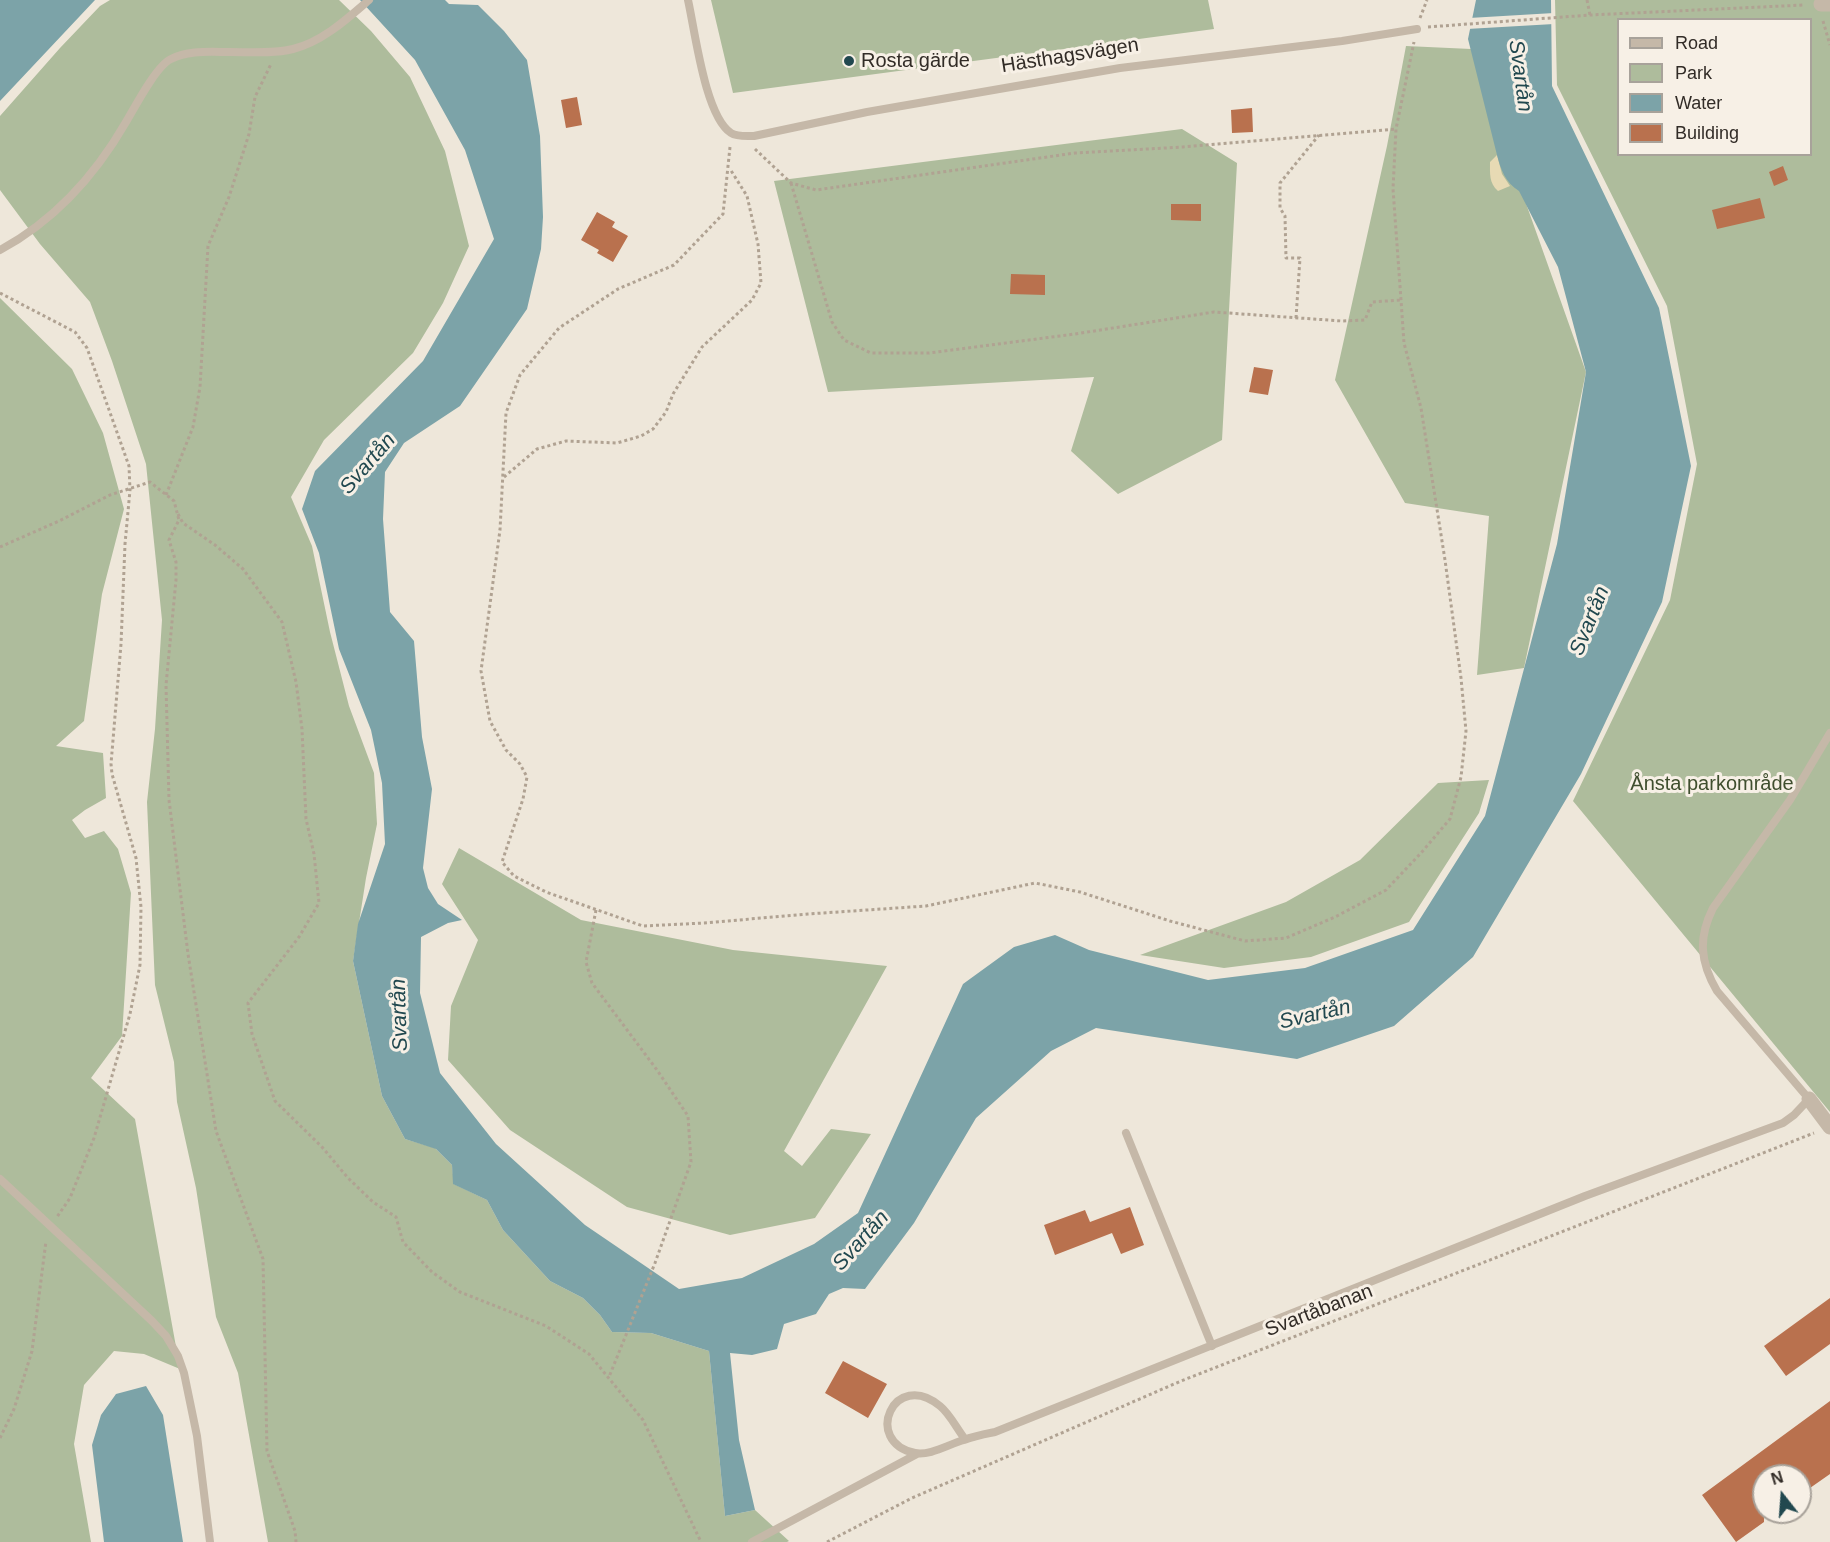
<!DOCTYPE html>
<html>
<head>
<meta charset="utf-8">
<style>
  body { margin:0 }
  #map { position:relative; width:1830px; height:1542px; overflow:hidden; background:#eee7da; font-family:Arial,sans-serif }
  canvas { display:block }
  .legend { position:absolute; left:1617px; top:18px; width:195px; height:138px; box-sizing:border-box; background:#f7f0e6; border:2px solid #a8a29a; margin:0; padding:8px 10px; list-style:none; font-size:18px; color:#322c27 }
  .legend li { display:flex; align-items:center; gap:12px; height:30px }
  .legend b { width:30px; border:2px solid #a8a29a }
  .north { position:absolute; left:1752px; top:1464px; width:60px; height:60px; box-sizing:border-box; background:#f7f0e6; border:2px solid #a8a29a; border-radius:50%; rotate:343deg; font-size:16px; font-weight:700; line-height:24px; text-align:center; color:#322c27 }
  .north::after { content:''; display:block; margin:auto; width:21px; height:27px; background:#21484f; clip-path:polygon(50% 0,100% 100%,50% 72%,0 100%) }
</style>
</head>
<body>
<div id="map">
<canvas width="1830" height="1542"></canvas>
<ul class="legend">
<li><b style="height:8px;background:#c5b8a8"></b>Road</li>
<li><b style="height:16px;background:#aebc9c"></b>Park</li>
<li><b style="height:16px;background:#7ca3a8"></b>Water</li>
<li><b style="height:16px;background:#b9714e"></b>Building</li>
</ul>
<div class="north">N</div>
</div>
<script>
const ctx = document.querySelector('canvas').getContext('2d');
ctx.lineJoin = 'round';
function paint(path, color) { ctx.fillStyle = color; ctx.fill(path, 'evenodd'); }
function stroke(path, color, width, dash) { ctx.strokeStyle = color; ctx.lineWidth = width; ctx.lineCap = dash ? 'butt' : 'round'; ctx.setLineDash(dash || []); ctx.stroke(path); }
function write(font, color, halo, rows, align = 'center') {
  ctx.font = font + ' Arial,sans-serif'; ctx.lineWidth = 6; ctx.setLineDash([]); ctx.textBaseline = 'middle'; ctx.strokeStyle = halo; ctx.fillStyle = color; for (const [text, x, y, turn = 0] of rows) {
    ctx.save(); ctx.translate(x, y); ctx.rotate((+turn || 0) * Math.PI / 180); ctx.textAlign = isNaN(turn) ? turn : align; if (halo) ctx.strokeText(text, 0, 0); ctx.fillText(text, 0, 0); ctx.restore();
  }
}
const green = new Path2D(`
  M110,0h229l32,31 39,46 35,74 24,95 -26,57 -30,50 -89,87 -33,57 21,49 18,86 19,74 25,67 3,51 -11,54 -13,83 29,135 23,43 30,9 17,17 2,19 33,16 16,30 47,51 33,17 17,17 12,17 39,1 58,18 16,165 30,-6 34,31 -2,1h-519l-30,-169 -22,-56 -20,-129 -19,-86 -3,-40 -19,-77 -8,-183 8,-73 7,-109 -16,-156 -34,-103 -22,-59 -50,-58 -40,-54v-74l60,-68 40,-42z
  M711,0h497l6,29 -481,64z
  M1555,0h275v1112l-257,-311 97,-201 27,-136 -30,-158 -110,-221zM1618,20h192v134h-192z
  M1406,46l65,3 115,323 -62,296 -47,7 12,-159 -84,-13 -70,-123 52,-234z
  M1182,129l55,34 -15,277 -104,54 -47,-43 23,-74 -266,15 -54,-211z
  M0,298l72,71 31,64 21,76 -22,85 -18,127 -28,25 47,7 3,45 -21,12 -13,10 13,18 19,-7 14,18 13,44 -9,143 -31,42 44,41 45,250 -36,-15 -30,-3 -30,34 -10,59 17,98h-91z
  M1489,780l-10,33 -70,109 -98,35 -87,11 -84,-13 146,-53 74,-42 78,-77z
  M459,848l122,72 152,30 154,16 -103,185 18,15 29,-37 40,5 -56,84 -85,17 -103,-28 -117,-77 -62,-70 3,-54 27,-66 -36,-56z`);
const sand = new Path2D(`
  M1497,155l5,19 8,12 -12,5c-9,-8 -8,-17 -8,-29z`);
const water = new Path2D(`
  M0,0h95l-95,101z
  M360,0h85l4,4 29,1 26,26 23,29 13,76 3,81 -2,32 -14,60 -67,97 -56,37 -19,29 -2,47 7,93 24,29 8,96 10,52 -9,79 5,20 10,16 24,16 -14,3 -27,14 -1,56 20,80 56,71 89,81 94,64 63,-11 72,-34 44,-31 105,-229 51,-37 41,-12 34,15 119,30 97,-12 108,-38 72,-114 72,-272 29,-172 -28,-105 -39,-76c-14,-9 -18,-21 -22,-36l-29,-116 8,-39h75l1,86 107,222 32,158 -29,136 -81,172 -108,183 -79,69 -97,33 -201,-31 -45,23 -75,67 -62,105 -49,66 -22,-1 -14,6 -13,20 -32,10 -7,25 -25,6 -22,-2 9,87 16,70 -30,6 -16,-165 -58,-18 -39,-1 -12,-17 -17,-17 -33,-17 -47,-51 -16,-30 -34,-16 -1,-19 -16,-16 -31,-10 -23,-43 -29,-135 5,-37 27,-80 -3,-61 -11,-53 -32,-81 -20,-96 -17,-44 13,-38 108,-110 71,-122 -29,-89 -50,-90z
  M146,1386l17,29 20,127h-79l-12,-97 9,-30 15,-21z`);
const pier = new Path2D(`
  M1554,13v11l-87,5 2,-11z`);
const building = new Path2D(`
  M577,97l5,28 -16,3 -5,-28z
  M1252,108l1,24 -21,1 -1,-23z
  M1783,166l5,14 -14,6 -5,-14z
  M1760,198l5,20 -48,11 -5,-19z
  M1171,204h30v17l-30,-1z
  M597,212l18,10 -3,5 16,9 -15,26 -16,-9 2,-3 -18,-10z
  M1011,274l34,1v20l-35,-1z
  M1254,367l19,3 -5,25 -19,-3z
  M1130,1207l14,38 -23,9 -9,-21 -57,22 -11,-30 41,-15 5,12z
  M1830,1298v46l-44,32 -22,-30z
  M843,1361l44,23 -19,34 -43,-25z
  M1830,1401v73l-30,21v-19h-36v46l-28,20 -34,-47z`);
const path = new Path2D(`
  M1587,0l3,15
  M1420,18l7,-18
  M1823,21l7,24
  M1428,27l162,-12 214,-10
  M730,147l-7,67 -49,51 -56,24 -59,39 -39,47 -14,38 -6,117 -19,141 9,50 16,29 14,14 7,13 -4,22 -21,63 12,14 32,16 97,34 61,-3 104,-9 118,-8 109,-23 45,9 90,29 75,20 41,-3 49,-21 51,-27 35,-37 29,-34 11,-42 5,-46 -5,-53 -16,-118 -24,-152 -17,-65 -3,-43 -8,-111 3,-60 18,-87
  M755,149l36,34 25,7 259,-37 108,-6 213,-18
  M791,183l41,139 12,18 27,13h58l146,-19 139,-22 128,9 23,-1 7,-18 29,-2
  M0,293l75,39 12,16 42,118 1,24 -5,54 -4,100 -10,120 1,10 24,84 5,49 -1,58 -10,49 -36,124 -24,60 -13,19
  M1296,318l4,-60h-14l-1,-42 -5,-8v-25l39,-48
  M504,477l33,-28 29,-8 51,2 24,-7 12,-7 13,-17 7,-18 29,-47 50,-47 9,-17 -3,-39 -11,-48 -17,-27
  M166,495l27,-68 7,-40 8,-141 21,-49 20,-63 6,-37 16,-33
  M178,514l5,9 32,22 28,24 39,53 14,60 6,47 4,90 8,35 5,49 -20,34 -51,66 4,31 23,67 47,46 26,31 25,24 23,15 7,25 29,30 28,20 86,34 43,28 54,66 58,122
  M0,547l59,-26 51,-26 40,-13 24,19 5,19 -10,20 7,22v18l-10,105 3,115 19,154 28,177 47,128 4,192 28,80 1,11
  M596,910l-10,52 6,21 65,87 31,46 3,46 -36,101 -46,114
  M0,1438l14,-29 18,-58 14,-110
  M827,1542l85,-44 269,-117 633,-248`);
const service = new Path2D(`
  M688,0c7,31 17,116 43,133 6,4 16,3 23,3l113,-24 253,-44 222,-27 75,-12
  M0,250c54,-29 96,-76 126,-128 9,-15 30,-56 45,-63 17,-9 39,-7 58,-7 21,0 43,2 64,-3 29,-7 54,-30 76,-49
  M1126,1133l86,213
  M0,1179l152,142 14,15 12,20 6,17 13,63 13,106
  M965,1439c-8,-10 -15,-25 -25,-33 -46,-38 -78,36 -25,47 15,3 34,-9 49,-13 10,-4 21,-6 31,-8l590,-236 198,-73 11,-8 15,-16 -92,-108c-17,-29 -19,-53 -4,-83l77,-108 40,-67
  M752,1542l165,-88`);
const minor = new Path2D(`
  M1821,4h9
  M1809,1099l21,28`);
const markers = [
  [849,61,6,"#21484f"]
];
const streetNames = [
  ["Hästhagsvägen",1070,56,-9],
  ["Svartåbanan",1319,1311,-21]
];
const poiNames = [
  ["Rosta gärde",861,61]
];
const parkNames = [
  ["Ånsta parkområde",1712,784]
];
const waterNames = [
  ["Svartån",1520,76,82],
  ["Svartån",368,464,-49],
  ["Svartån",1590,621,-68],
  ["Svartån",400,1015,-92],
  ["Svartån",1315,1015,-13],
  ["Svartån",861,1241,-48]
];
paint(green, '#aebc9c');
paint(sand, '#e7dab4');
paint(water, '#7ca3a8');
paint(pier, '#eee7da');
paint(building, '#b9714e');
stroke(path, '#b0a292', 3, [3, 3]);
stroke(service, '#c5b8a8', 8);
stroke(minor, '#c5b8a8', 15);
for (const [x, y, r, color] of markers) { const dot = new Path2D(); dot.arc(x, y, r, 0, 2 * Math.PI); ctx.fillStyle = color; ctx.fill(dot); stroke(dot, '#f7f0e6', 2); }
write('20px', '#322c27', '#f7f0e6', streetNames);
write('20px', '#322c27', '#f7f0e6', poiNames, 'left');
write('20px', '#3f4e2e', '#f7f0e6', parkNames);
write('italic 21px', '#21484f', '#f7f0e6', waterNames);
</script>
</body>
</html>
